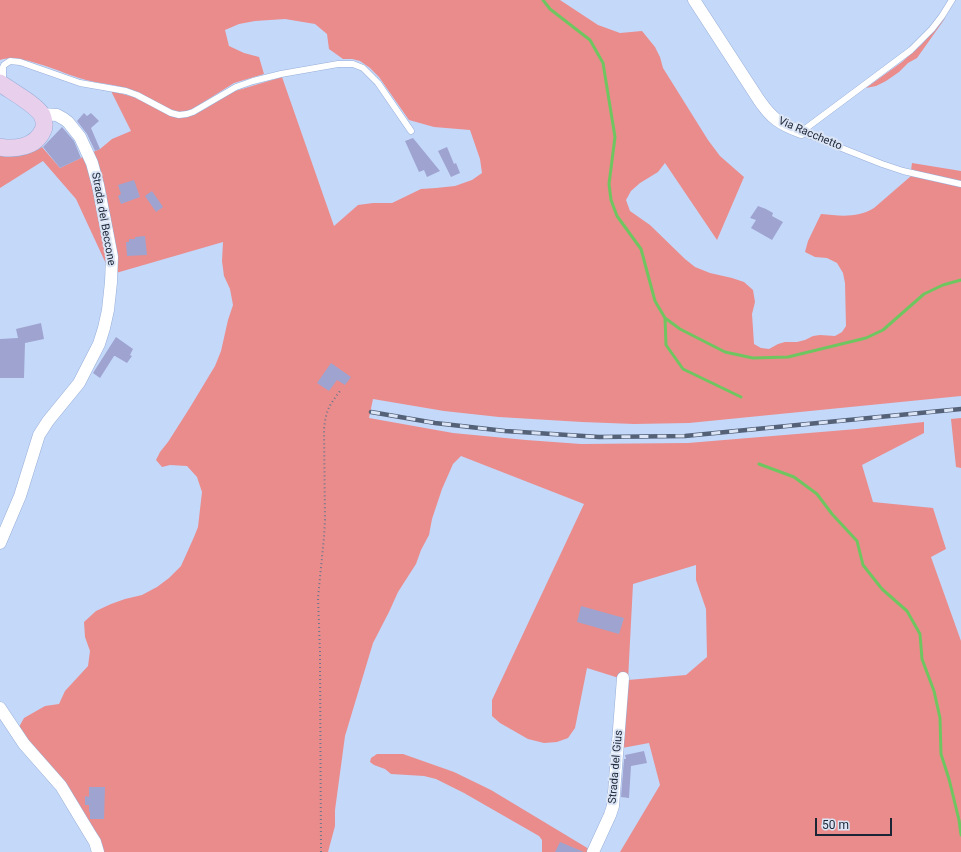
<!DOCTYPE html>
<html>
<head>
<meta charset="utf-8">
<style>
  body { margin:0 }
  #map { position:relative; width:961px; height:852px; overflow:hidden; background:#c4d8fa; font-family:Roboto,sans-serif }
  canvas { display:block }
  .scale { position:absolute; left:815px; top:818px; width:77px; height:18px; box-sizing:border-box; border:2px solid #1c2535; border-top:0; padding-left:5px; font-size:12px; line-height:14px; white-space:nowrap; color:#1c2535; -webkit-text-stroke:3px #dbe5f6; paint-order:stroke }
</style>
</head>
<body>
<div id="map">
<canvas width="961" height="852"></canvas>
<div class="scale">50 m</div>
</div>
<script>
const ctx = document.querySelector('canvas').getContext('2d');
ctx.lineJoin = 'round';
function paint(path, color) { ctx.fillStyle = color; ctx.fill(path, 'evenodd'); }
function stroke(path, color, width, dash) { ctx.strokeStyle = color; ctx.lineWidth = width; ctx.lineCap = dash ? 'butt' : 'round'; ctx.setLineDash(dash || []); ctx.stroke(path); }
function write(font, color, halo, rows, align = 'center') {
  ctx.font = font + ' Roboto,sans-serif'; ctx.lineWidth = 4; ctx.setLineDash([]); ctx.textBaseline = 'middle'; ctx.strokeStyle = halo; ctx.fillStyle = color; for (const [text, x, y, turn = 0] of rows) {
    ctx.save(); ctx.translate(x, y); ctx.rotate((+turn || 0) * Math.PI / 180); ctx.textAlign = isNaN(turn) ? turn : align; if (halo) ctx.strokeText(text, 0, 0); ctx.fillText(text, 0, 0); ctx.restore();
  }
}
const green = new Path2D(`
  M0,0h560l38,25 22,8 22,-2 13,16 5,10 3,11 45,72 12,16 24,21 -27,63 -52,-77 -7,9 -18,11 -9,8 -5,9 4,11 20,14 35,34 10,8 15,6 22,5 12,4 9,8 2,12 -3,12 2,30 7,4 8,1 9,-5 7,-2h12l8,-2 8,-4 7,-1 15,1 7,-4 4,-6 -1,-43 -2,-10 -6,-10 -10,-5 -12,-1 -10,-5 3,-11 13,-27c19,2 37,4 53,-6l37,-32 50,11v209l-272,27 -55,1 -52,-2 -83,-5 -55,-6 -71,-12 -4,19 84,15 73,7 55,4 107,-1 169,-14 67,-7v11l-62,32 11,37 60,6 13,41 -15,8 30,84v211h-341l40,-67 -11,-42 -27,5 -3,-70 -32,-10 -12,60 -7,10 -11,4 -13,1 -16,-4 -28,-16 -8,-7v-16l92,-196 -123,-48 -8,8 -11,25 -10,30 -3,16 -8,15 -5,14 -18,28 -9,20 -16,31 -28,93 -10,74v16l-7,26h-225l-84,-125 5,-9 21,-12 14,-2 6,-13 23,-25 2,-15 -5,-14 -1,-15 12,-11 15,-7 14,-5 17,-4 15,-8 12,-9 12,-12 13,-29 4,-10 4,-35 -5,-15 -10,-11 -17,-1 -8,2 -6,-7 4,-8 8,-10 21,-33 26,-43 6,-15 7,-31 5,-15 -3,-16 -6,-13 -2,-15 1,-19 -107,31 -25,-120 9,-4 12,-10 19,-8 -20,-40 23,6 32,16 28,2 14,-8 24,-15 50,-15 52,149 24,-21 15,-2h19l29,-14 15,-1 19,-2 17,-6 10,-7 -2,-14 -10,-29 -36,-3 -25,-7 -30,-43 -9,-9 -10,-7 -8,-2h-9l-14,-10 -2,-15 -12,-10 -30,-5 -30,2 -16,3 -14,6 4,16 15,7 15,4 5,17 -30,9 -43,27 -12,3 -7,-3c-14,-7 -27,-14 -41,-20 -15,-6 -31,-6 -45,-10 -24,-6 -63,-27 -86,-20zM696,565v15l10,29 1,48 -21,18 -58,5 5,-96z
  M946,17l-29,41 -9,5 -9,9 -13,9 -10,5 -10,2 36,-26 19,-17z
  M42,147l18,21 25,-12 6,16 17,96 -32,-69 -33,-38 -43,27v-35c17,1 28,3 42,-6z
  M912,163l49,8v10l-50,-11z
  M961,418v50l-5,-1 -5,-48z
  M377,754h26l51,18 37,18 98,59 -2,3h-45v-12l-3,-4 -75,-43 -28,-14 -12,-3 -33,-2 -6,-5 -11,-4 -4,-3 1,-4z`);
const stream = new Path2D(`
  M543,0l7,9 40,31 13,23 12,74 -6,47 2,16 6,16 24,33 14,52 10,17 15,11 45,23 28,6 35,-1 78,-19 17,-8 41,-36 19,-9 18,-5
  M665,318l1,27 17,24 58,28
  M759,464l35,13 23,17 15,20 25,27 6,24 19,24 25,22 13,23 2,25 12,32 6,27 1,36 8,25 10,41 2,15`);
const building = new Path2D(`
  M84,113l3,3 4,-3 8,8 -8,7 9,21 -5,2 -8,-17 -10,-13z
  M62,127l12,14 7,17 -21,10 -17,-21z
  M413,138l27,33 -13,6 -3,-7 -5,2 -14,-31z
  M447,147l7,17 2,-1 4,10 -9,4 -13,-26z
  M134,180l6,17 -19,7 -3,-8 3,-2 -3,-9z
  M152,191l11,16 -7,5 -11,-16z
  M758,206l8,3 7,4 -1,3 11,6 -11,18 -21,-12 5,-8 -6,-2z
  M145,236l2,19 -20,1 -1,-14h3v-3h6v-2z
  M41,323l3,16 -19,4 -1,35h-24v-39l18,-1 -2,-9z
  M116,337l17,12 -3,6 2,1 -5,7 -12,-7h-1l-14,22 -7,-5z
  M331,363l20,14 -6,8 -8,-5 -8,11 -12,-8z
  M581,606l43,12 -5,16 -42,-12z
  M644,751l3,12 -16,3 -2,32 -8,-1 3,-38h2l-1,-4z
  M89,787h16l-1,32h-14v-7h-1v-7h-4v-9l4,1z
  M560,842l24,10h-29z`);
const path = new Path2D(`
  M321,852l-1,-199 -2,-55 6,-61 1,-17 -1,-91c2,-19 5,-23 16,-38`);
const lane = new Path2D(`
  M3,83v-16l1,-2 6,-4 10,1 60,21 46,8 11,4 34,18 8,2 8,-1 6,-2 43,-25 17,-6 28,-7 57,-10h15l10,4 15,15 33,48
  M801,132l110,-82 21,-21 10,-13 10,-16
  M801,132l81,32 21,7 58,13`);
const street = new Path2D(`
  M694,0l65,100c13,19 21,24 42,32
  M0,543l20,-47 19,-61 9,-14 31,-38 20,-39 5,-16 4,-18 3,-28 1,-25 -14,-72 -6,-22 -12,-26 -12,-15 -4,-3 -7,-4 -16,-1
  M0,708l24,36 37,42 29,48 5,8 3,10
  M593,852l17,-37 3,-9 10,-128`);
const secondary = new Path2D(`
  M0,83c11,8 35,21 42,32 2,5 3,11 1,15 -7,17 -28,20 -43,17`);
const rail = new Path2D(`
  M371,412l64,11 70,8 94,6 86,-1 276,-27`);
const streetNames = [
  ["Via Racchetto",810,134,23],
  ["Strada del Beccone",103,219,80],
  ["Strada del Gius",616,767,-85]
];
paint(green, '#ea8c8b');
stroke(stream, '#6fc660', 3);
paint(building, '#9fa3d0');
stroke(lane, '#96aed7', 7);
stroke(street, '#96aed7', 13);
stroke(secondary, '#96aed7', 18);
stroke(path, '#69778f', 2, [1, 3]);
stroke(lane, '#fff', 6);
stroke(street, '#fff', 12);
stroke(secondary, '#e8d0ed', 17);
stroke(rail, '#546177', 4.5);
stroke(rail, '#dbe5f6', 3, [9]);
write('11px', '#1c2535', '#dbe5f6', streetNames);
</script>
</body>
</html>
